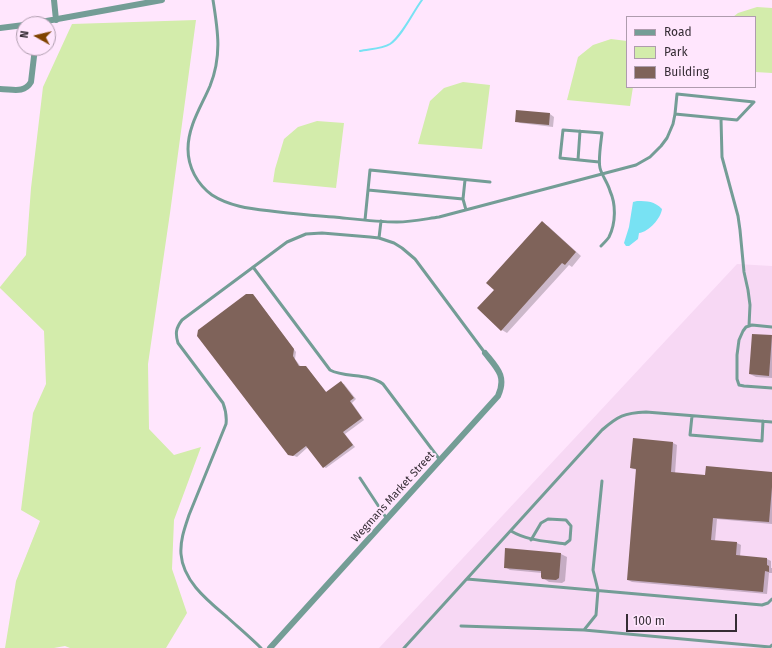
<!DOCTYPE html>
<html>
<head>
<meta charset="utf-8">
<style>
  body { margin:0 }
  #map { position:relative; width:772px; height:648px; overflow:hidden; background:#ffe6fd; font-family:"Fira Sans",sans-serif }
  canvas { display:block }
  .legend { position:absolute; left:626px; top:16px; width:130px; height:72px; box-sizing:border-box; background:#ffe6fd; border:1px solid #ae9cad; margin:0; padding:5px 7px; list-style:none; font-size:12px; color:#352c34 }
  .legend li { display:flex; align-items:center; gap:8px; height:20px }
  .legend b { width:20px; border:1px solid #ae9cad }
  .north { position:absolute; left:16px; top:16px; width:40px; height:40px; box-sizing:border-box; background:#ffe6fd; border:1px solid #ae9cad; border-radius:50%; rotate:278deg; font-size:11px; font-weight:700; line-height:16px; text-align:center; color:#352c34 }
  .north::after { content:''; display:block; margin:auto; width:14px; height:18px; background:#804300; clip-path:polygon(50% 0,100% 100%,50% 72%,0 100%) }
  .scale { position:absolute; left:626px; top:614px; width:111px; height:18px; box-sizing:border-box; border:2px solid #352c34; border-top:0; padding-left:5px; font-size:12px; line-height:14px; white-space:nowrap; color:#352c34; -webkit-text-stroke:3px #ffe6fd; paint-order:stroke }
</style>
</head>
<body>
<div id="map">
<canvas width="772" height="648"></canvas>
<ul class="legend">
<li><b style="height:5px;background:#749d96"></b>Road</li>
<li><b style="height:11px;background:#d3ecab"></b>Park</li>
<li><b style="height:11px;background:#7f635a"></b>Building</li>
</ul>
<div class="north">N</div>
<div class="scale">100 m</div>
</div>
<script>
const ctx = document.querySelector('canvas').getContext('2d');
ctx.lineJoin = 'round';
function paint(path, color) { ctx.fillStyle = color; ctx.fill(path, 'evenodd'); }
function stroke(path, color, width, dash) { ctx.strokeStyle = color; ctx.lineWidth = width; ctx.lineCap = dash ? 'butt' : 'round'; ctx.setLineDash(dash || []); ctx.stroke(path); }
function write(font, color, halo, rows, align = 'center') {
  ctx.font = font + ' "Fira Sans",sans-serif'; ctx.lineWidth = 4; ctx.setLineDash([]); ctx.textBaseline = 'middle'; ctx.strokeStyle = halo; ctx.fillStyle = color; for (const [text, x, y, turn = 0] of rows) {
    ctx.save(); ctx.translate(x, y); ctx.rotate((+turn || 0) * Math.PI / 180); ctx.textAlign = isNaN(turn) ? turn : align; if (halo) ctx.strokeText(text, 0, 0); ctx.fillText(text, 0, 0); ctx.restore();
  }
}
const built = new Path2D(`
  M737,264l35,2v382h-393z`);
const green = new Path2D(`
  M757,7l15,1v65l-17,-1v-55h-22l5,-4z
  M196,20l-26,193 -22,151 1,65 25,26 27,-8 -27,73 -2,49 15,44 -21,35h-96l-5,-2 -11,2h-49l11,-67 24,-60 -19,-11 12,-97 13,-29 -2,-53 -44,-43v-1l26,-32 5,-67 12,-101 29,-63z
  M611,39l16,2v46h6l-3,19 -63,-6 11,-43 15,-12z
  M463,82l27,3 -8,64 -64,-5 12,-43 14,-13z
  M317,121l27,2 -8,65 -63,-6 2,-13 9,-30 14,-12z`);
const water = new Path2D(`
  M637,201c11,0 17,0 25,8 -1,9 -13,23 -23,24l-1,6 -9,7h-3l-2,-3 5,-16 4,-25z`);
const shadow = new Path2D(`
  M517,111l33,3 4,3 -1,10 -33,-4 -4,-2z
  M542,223l6,3 33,30 -9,11 -3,-2 -62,68 -5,-3 -7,-40z
  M252,295l3,2 41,55 -1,7 6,8 7,2 19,24 14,-10 3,1 12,15 -4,4 12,17 -19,14 10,13 -29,21 -2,-1 -16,-20 -11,10 -8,-3z
  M753,335l19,1v42l-16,-1 -6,-3z
  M673,443l4,2 -2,29 31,2 66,-3v51l-55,-5 -2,22 22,2 4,2 -1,12 27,2 4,2v7h1v5h-3l-2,21 -135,-12 -4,-2 9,-110 -6,-2z
  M561,554l6,3 -2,24 -3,2 -13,-1 -6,-4 -1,-5 -32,-3 -5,-3z`);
const stream = new Path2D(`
  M360,51c9,-2 22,-2 30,-7 12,-8 23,-32 32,-44`);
const building = new Path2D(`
  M516,110l34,3 -1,12 -34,-3z
  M542,221l34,31 -11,13 -3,-2 -61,68 -24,-23 17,-18 -8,-7z
  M246,294h7l41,55 -1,7 6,10h7l20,26 15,-11 13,17 -4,3 12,17 -19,14 10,13 -30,23 -17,-22 -13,10 -5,-1 -91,-119 1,-6z
  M752,334l20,1 -3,41 -20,-2z
  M633,438l40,4 -2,30 34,3 1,-9 66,6v15l-3,35 -56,-4 -2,22 26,2 -1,13 31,3v7l2,1v6l-4,-1 -2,21 -136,-12 9,-111 -6,-1z
  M505,548l56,5 -2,25 -3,2 -14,-1 -1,-2v-6l-37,-3z`);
const lane = new Path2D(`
  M213,0c5,31 9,56 -3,86 -9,21 -22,40 -22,63 0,18 9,35 24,46 20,13 44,14 67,17 18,2 36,4 55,5 20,2 42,5 63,5 14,0 28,-3 42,-5l197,-52 14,-8 11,-11 6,-8 6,-14 2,-10
  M677,94l77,8 -17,18 -62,-6z
  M721,119l1,38 16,59 2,14 4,42 4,18 2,15 -1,21
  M578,160l2,-29
  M599,162l-39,-4 3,-28 39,3c-1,9 -4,27 -2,35 2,8 8,15 10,23 6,13 6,32 -1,46 -2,3 -5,6 -8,9
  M368,190l95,9 2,-19
  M463,199l3,11
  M365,220l5,-50 120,12
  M379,238l2,-17
  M253,267l77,103c14,8 39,3 53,14l57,76
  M772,327l-20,-2 -6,2 -3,4 -4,9 -2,15v24l2,6 5,1 28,2
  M692,416l-2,19 72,6 1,-20
  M360,478l27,41
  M511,531c17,10 35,10 54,13l5,-4 1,-14 -5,-6 -18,-1 -7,4 -10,17
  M467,579l295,26 6,-2 4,-4
  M461,626l123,4 12,-15 2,-25 -5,-20 9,-89
  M584,630l186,17 2,-2
  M261,648c-11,-11 -23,-21 -34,-31 -20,-17 -44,-36 -46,-63 -1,-14 4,-27 8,-39l37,-91c1,-8 0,-13 -3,-21l-45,-60c-3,-10 -2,-15 4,-23l105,-78 19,-8 16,-1 48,4 9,1 15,5 8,5 13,11 70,94
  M404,648l198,-218c16,-14 22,-17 44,-18l126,10`);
const street = new Path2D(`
  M54,0l2,20
  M30,24l132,-24
  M0,28l24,-3
  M0,89c12,0 24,5 31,-7l4,-34
  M270,648l228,-252c9,-20 -1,-28 -13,-43`);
const streetNames = [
  ["Wegmans Market Street",393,497,-48]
];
paint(built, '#f7d8f4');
paint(green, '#d3ecab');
paint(water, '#78e2f3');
paint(shadow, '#0003');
stroke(stream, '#78e2f3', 2);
paint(building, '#7f635a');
stroke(lane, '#749d96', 3);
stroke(street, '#749d96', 6);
write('11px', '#352c34', '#ffe6fd', streetNames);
</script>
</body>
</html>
